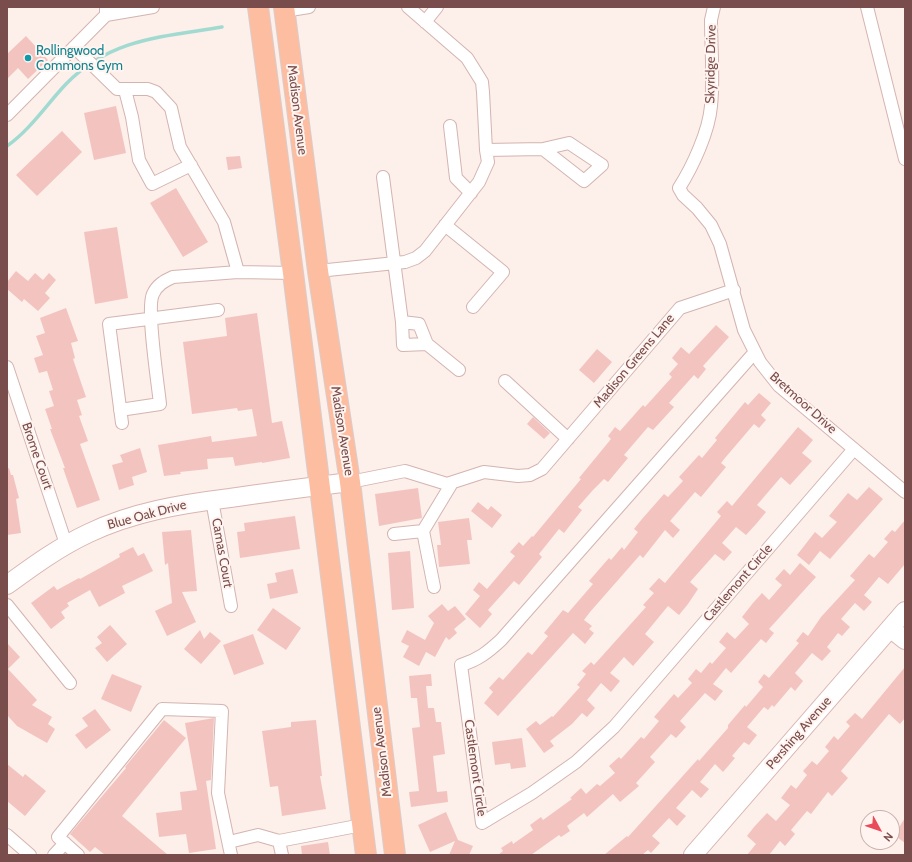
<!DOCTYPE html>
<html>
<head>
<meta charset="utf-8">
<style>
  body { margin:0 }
  #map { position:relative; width:912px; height:862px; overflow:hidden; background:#fdefe9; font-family:Cabin,sans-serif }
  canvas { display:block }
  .frame { position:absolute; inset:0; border:8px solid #794d4b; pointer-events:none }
  .north { position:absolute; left:860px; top:810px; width:40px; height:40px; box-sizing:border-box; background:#fff4f0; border:1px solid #c9b1ae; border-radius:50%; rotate:130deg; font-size:11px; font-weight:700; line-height:16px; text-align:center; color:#794d4b }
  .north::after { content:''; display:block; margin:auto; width:14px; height:18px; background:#ea4b59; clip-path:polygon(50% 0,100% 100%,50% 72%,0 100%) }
</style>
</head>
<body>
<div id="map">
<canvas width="912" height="862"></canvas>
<div class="frame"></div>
<div class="north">N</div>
</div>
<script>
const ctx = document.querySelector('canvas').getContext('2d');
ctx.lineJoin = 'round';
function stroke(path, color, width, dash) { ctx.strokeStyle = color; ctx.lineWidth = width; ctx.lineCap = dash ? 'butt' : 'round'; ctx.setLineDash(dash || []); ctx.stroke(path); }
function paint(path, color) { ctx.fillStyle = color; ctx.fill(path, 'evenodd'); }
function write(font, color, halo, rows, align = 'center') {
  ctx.font = font + ' Cabin,sans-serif'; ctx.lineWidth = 4; ctx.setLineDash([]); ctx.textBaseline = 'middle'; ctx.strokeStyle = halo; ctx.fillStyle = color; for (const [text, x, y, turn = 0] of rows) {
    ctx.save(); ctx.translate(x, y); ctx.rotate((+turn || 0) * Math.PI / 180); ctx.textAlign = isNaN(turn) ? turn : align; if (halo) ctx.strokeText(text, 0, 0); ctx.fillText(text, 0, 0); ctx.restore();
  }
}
const stream = new Path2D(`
  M7,146c23,-16 40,-42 59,-62 45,-46 96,-47 156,-57`);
const building = new Path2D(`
  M26,36l22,24 -20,19 -10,-11 -11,11v-25z
  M116,106l10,47 -32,7 -10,-47z
  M62,131l20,21 -45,44 -21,-21z
  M240,156l2,12 -14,2 -2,-13z
  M176,188l32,54 -25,15 -33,-54z
  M117,227l11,71 -33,6 -11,-72z
  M16,271l12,10 7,-8 8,7 6,-7 7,7 -11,13 5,5 -12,13 -14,-12 -2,3 -15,-13v-7z
  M66,308l12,33 -7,2 4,15 -2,1 13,38 -9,3 5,15 -3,1 9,25 -8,3 20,56 -23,8 -14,-40h2l-15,-39h2l-7,-20 9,-3 -5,-15 4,-1 -6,-19 -8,2 -5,-15 9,-3 -7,-19 9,-3 -5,-15z
  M257,313l15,110 10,-2 8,37 -28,5v-1l-27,4 -2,-9 -26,2 1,10 -28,3 1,2 -17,2 -6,-31 53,-9 1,6 45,-6 -5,-27 -14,2 -1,-3 -45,6 -9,-72 44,-6 -2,-18z
  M716,325l13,12 -26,29 3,3 -8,10 -4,-4 -25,28 5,4 -21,23 -5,-3 -24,28 4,3 -20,24 -4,-3 -11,11 -15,17 4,3 -18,23 -5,-4 -20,25 3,3 -23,28 -5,-4 -26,29 4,4 -12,14 -15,-14 15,-18 -7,-6 6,-8 8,7 28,-33 -5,-4 9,-10 4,4 9,-10 1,1 48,-58 -2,-1 32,-39 -3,-3 7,-9 5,4 23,-26 2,2 27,-30 -3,-3 9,-10 -6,-6 9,-11 8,7z
  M597,349l15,13 -18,21 -15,-13z
  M759,393l12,10 -10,12 5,5 -7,8 -5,-4 -29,34 -4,5 5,4 -25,30 -6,-5 -25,29 10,9 -7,8 -8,-8 -22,28 -3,-3 -50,57 -6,8 8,6 -3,3 5,4 -9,11 -12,-11 -75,83 -14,-13 9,-11 -4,-4 10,-11 4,3 25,-28 4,3 16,-19 -4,-3 19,-23 5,3 25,-29 -4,-3 20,-23 2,2 11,-13 2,3 14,-18 -4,-3 8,-10 22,-25 4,3 15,-16 -4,-4 20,-22 3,3 15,-18 -2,-2 30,-36 3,3z
  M533,417l17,16 -6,6 -17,-15z
  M798,427l15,13 -11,13 10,8 -22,24 -9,-8 -24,28 9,7 -9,11 -11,12 -10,-8 -14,16 10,9 -8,9 -9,-7 -25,28 8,7 -10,15 -9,11 -11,-9 -23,28 9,8 -21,24 -9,-9 -14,16 10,8 -9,11 -10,-9 -14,17 8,8 -8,9 -5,-4 -10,11 -22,17 4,5 -10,7 -18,-24 10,-8 4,4 12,-9 1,1 27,-30 -3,-2 9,-11 -4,-3 9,-9 3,3 52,-58 -3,-2 11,-12 -5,-4 10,-11 6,5 56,-67 -4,-4 10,-11 5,5z
  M140,448l7,24 -15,5 2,8 -15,5 -7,-25 11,-3 -3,-7z
  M9,468l2,7h2l6,23 -3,1 5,34 -14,2v-66z
  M869,487l14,12 -53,60 -10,-8 -11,14 -12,-10 18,-23 7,6 15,-16 -8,-6 19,-23 9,7z
  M418,488l4,30 -43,8 -4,-32z
  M478,502l10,8 3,-4 11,9 -10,13 -21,-17z
  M295,516l5,33 -60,9 -3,-26 8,-1 -1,-8z
  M469,518l3,22h-5l3,24 -31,3 -2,-22h4l-3,-23z
  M905,520v44l-17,20 -9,-7 -15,18 8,7 -8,9 -9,-8 -14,16 9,8 -8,9 -4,-3 -11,14 4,4 -9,10 -10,-8 -17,20 8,8 -8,10 -4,-4 -17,20 -2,-2 -4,5 -4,-3 -17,20 10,8 -8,10 -5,-3 -12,14 3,2 -12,14 -8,-8 -15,18 9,7 -8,9 -9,-8 -16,18 10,8 -9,10 -8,-8 -17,18 8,7 -9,10 -3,-3 -6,5h-38l23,-19 1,1 70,-78 1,2 29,-33v-3l17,-20 1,2 17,-20 -5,-5 6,-8 5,4 30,-35 -3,-2 7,-9 5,4 13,-19 34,-37 -5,-4 19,-22 5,4 14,-16 -4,-3 8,-9 3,2z
  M191,530l6,61 -15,1 14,30 -29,14 -12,-25 17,-8 -4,-40 -3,2 -3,-33z
  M133,547l5,9 6,-3 9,18 -31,15 3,7 -26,14 -9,-17 -23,13 2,3 -8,6 4,6 -14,11 -20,-26 23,-17 3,4 22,-12 1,1 40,-22 -1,-3z
  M410,551l4,57 -22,2 -4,-57z
  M800,563l16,14 -47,52 5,4 -8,10 -5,-4 -30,34 -5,-5 -13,16 10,7 -8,10 -10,-8 -25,28 6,6 -10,11 -5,-4 -21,23 5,5 -19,21 3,3 -19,16 -7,-8 -26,23 -3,-4 -17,13 3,5 -9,6 -2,-2 -28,20h-33l5,-4 -2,-3 11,-7 1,3 20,-14 -3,-5 11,-8 2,3 29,-21 -2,-1 11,-10 5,6 11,-10 3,2 15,-13 -6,-7 10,-9 2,2 20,-22 3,2 15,-18 -5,-4 20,-23 4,4 14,-15 -4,-4 8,-10 5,4 9,-11 2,2 14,-16 -7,-6 8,-10 8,7 14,-15 -7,-7 11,-14 9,-10 7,7 13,-15 -7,-6 9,-10 6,6z
  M293,569l5,24 -28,6 -3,-15 10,-2 -2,-9z
  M442,604l6,7 7,-5 11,13 -12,10 3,4 -8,7 -3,-3 -11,20 -9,-5 -7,14 -16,-9 6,-11 -8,-4 6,-12 18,10 9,-17 -6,-7z
  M273,608l28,20 -15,22 -29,-20z
  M110,625l17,19 -20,18 -12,-14 7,-5 -5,-6z
  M200,630l4,9 6,-7 11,9 -20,23 -17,-15z
  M253,634l11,30 -30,11 -11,-30z
  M7,643l13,14 -12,12 29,31 -5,5 20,12 -4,7 7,5 -8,14 -30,-17 -10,-11z
  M905,667v51l-5,6 -11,-10 -48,57 7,7 -16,18 -4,-4 -17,22 -4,-3 -16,19 4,4 -10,12 -5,-5 -11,14h-22l9,-11 -9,-8 7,-9 13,-14 9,8 14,-16 -9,-7 10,-13 5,4 11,-14 -4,-4 9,-10 5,4 12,-14 -4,-4 9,-11 4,4 12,-14 -4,-4 9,-9 7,6z
  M112,674l30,12 -11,26 -30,-13z
  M431,674l1,12h-6l2,22h6l2,14h5l4,32 -12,2 4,36 10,-1 1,11 -37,5 -2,-15 10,-1 -7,-63 8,-1 -3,-29h-6l-2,-22z
  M95,709l16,21 -25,19 -11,-14 13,-9 -6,-8z
  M214,718l-3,62 -5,1 10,68 -27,4 -3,-19 -27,3 -3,-24 26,-3 -2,-18 17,-2 -12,-67z
  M164,720l22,18 -64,78 46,39h-63l-10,-8 -5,5 -20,-18 56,-66 -1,-1z
  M316,720l6,56h-2l6,33 -44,7 -4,-30 -8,1 -8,-56 29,-4v-5z
  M522,738l4,29 -15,2 -1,-6 -15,2 -3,-23z
  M7,764l16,13 2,-3 21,17 -21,25 -18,-15z
  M446,812l12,28 15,6 -4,9h-20l6,-14 -25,11 -12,-27z
  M905,818v25l-11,-8z
  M328,842l2,13h-28l-1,-9z`);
const street = new Path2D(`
  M714,7l-3,13c0,28 3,58 0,86 -2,25 -18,60 -32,82l4,7 14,13 14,17 9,19 24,86 16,32 19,24 126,106
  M867,7l38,152
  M284,11l25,-4
  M106,15l47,-8
  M425,22l12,-15
  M74,47l43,42h31l8,3 15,16 9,39 44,75 14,50
  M125,90l7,27 7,43 13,24 39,-19
  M7,115l99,-100v-8
  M450,126l6,52 15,15
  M486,150l57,-1 41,32 18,-16 -33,-22 -26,6
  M383,177l19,145 17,2 8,20 -24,1 -1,-23
  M445,225l58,47 -30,35
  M318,271l87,-9 11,-4 9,-7 54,-69 9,-20 -2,-12 -3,-58 -1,-10 -15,-24 -59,-51
  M427,344l32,26
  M755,352l-254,288c-13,12 -23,20 -40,25l21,158 50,-30 44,-31 38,-35 240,-278
  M7,367l59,177
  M505,381l63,58
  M120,410l40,-6c-2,-20 -14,-96 -7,-110 4,-9 11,-13 20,-17l65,-5 55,1
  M122,423l-13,-99 109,-14
  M350,482l55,-11 42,13 37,-12 34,4 12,-1 12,-6 138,-161 54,-18
  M212,500l19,106
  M394,534l29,-3
  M434,587l-11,-56 29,-48
  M7,605l63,78
  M7,835l23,20
  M229,842l29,-7 21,6
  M54,855l11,-12
  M78,855l-20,-18 104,-128 60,2 -4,82 13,62
  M282,855l-3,-14 83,-16`);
const secondary = new Path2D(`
  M7,585c26,-19 52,-38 82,-52 44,-21 92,-29 141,-35 40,-6 80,-11 120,-16
  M890,628l15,12
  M693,855l212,-244`);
const primary = new Path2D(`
  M258,7l35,266 73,582
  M284,7l34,264 32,211 45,373`);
const markers = [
  [28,58,4,"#0f9aa8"]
];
const cultureNames = [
  ["Rollingwood",36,51],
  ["Commons Gym",36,66]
];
const streetNames = [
  ["Skyridge Drive",711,64,-89],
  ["Madison Avenue",297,110,83],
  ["Madison Greens Lane",634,361,-50],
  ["Bretmoor Drive",803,403,42],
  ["Madison Avenue",342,431,81],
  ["Brome Court",37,456,71],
  ["Blue Oak Drive",147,515,-15],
  ["Camas Court",222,553,80],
  ["Castlemont Circle",738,583,-49],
  ["Pershing Avenue",799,733,-49],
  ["Madison Avenue",382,752,-97],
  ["Castlemont Circle",475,768,82]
];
stroke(stream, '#a1dad1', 3.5);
paint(building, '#f3c4bf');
stroke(street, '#d3b4b0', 14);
stroke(secondary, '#d8b5b0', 20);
stroke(primary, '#d9cdcd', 22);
stroke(street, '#fff', 12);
stroke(secondary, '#fff', 18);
stroke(primary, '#fdbda0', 20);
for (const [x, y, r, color] of markers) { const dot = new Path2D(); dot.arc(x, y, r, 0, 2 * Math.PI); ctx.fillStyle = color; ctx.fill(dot); stroke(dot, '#fff4f0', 1.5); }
write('13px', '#0d838f', '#fff4f0', cultureNames, 'left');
write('13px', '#794d4b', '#fff4f0', streetNames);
</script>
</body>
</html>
